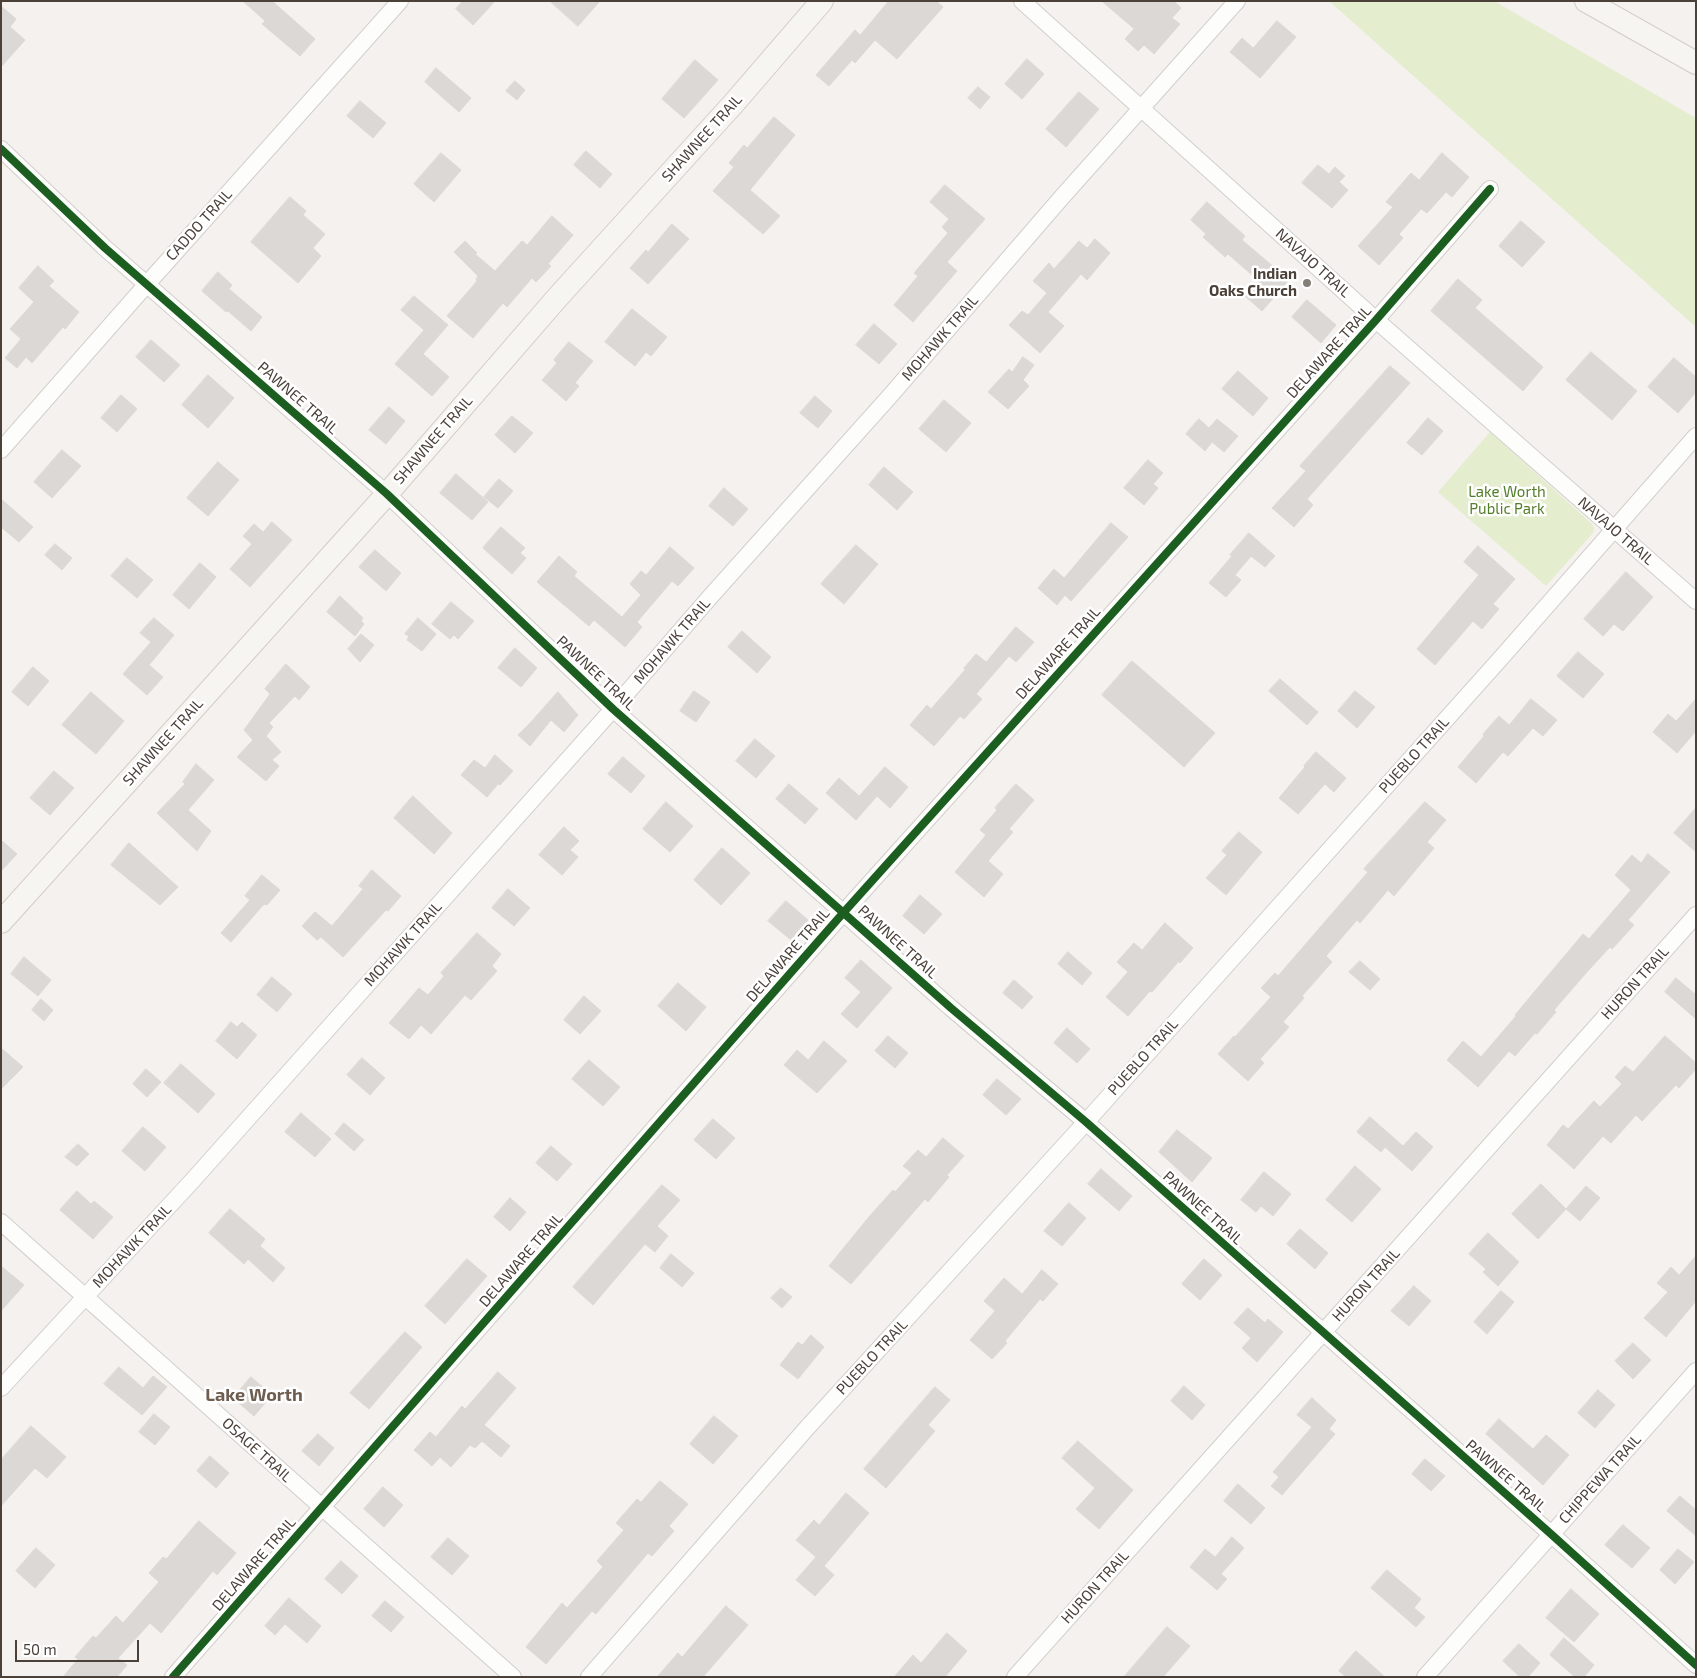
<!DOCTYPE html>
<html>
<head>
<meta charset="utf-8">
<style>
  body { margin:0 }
  #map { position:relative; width:1697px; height:1678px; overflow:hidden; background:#f4f1ee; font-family:"Exo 2",sans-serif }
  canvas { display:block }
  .frame { position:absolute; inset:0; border:2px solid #4b4139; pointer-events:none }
  .scale { position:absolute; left:15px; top:1640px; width:124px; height:22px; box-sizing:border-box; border:2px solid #4b4139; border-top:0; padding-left:6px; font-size:15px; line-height:18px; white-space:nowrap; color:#4b4139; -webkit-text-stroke:4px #fff; paint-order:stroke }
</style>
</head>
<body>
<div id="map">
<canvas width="1697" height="1678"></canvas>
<div class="frame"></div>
<div class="scale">50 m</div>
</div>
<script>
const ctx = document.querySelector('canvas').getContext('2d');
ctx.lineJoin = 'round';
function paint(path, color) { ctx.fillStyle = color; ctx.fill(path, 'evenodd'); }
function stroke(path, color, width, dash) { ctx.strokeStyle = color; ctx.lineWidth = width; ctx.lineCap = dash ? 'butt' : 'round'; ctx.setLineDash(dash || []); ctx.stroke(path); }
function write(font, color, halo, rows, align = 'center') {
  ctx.font = font + ' "Exo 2",sans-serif'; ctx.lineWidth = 5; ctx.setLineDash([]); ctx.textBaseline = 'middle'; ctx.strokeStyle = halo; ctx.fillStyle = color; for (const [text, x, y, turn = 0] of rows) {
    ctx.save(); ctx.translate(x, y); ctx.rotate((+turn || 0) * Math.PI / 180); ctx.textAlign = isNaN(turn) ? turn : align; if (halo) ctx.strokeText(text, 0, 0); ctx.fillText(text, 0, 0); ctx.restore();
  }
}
const green = new Path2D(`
  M1329,1h165l202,117v209z
  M1490,432l102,92 2,4 -1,5 -47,53 -108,-94z`);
const building = new Path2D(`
  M243,1h29l43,38 -15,17 -38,-32 3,-3z
  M463,1h32l-22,24 -17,-16z
  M550,1h50l-22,25z
  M889,1h47l7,6 -46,52 -22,-19 -20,23 -3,-3 -23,26 -13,-11 39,-45 5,5z
  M1102,1h72l7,7 -9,10 8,6 -26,30 -10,-9 -6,6 -13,-12 9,-10z
  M1,6l15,13 -6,8 15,13 -24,27z
  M1277,21l19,16 -36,41 -30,-26 12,-14 11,10z
  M1027,59l17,15 -22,25 -17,-15z
  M695,60l23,20 -34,38 -22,-19z
  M436,68l35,30 -12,14 -34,-30z
  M515,81l10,9 -8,10 -11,-9z
  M978,87l12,10 -10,12 -12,-11z
  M1079,92l20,17 -33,38 -20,-18z
  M360,101l26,22 -13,15 -26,-22z
  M774,117l21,18 -45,55 30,26 -17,18 -50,-43 21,-24 -5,-4 15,-18 3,3z
  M586,151l26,23 -12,14 -26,-23z
  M441,153l20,17 -27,32 -20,-18z
  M1442,153l27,24 -17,20 -6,-5 -19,21 -6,-4 -22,25 4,4 -24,27 -21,-19 35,-39 -7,-5 25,-29 8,7z
  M1318,165l11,9 6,-7 10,9 -6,6 9,8 -16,18 -30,-25z
  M945,185l40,34 -38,43 10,9 -44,51 -19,-17 24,-29 -4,-3 34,-40 -6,-6 7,-8 -19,-17z
  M290,197l16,14 -3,4 22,19 -12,14 8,8 -23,27 -47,-41z
  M1207,202l38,34 -3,4 47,40 -27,31 -17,-15 14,-15 -31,-27 -3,3 -22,-20 3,-3 -15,-14z
  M552,216l21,19 -25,29 3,2 -15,16 -4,-4 -25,29 -4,-4 -30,35 -26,-22 30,-35 -1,-2 2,-3 -24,-24 11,-11 12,12 -2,1 20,17 27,-30 5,4z
  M1521,221l24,21 -23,25 -23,-21z
  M672,224l17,15 -41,45 -18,-16 16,-18 2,2z
  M1095,239l15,14 -23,27 -6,-6 -33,38 16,14 -24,27 -31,-28 13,-14 6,4 19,-22 -14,-12 16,-18 5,6 25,-28 8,7z
  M38,266l16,15 -5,5 30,26 -14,17 -2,-2 -31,36 -6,-6 -9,11 -12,-10 16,-19 -11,-10 24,-27 -15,-14z
  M218,272l14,13 -3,4 33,28 -11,14 -23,-20 -2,1 -24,-21z
  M1458,279l24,21 -7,8 68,59 -20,24 -92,-80z
  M414,296l34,29 -25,29 26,23 -17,19 -37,-32 29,-34 -23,-20z
  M1307,300l29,25 -15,18 -29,-26z
  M632,309l35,28 -16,19 -5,-4 -11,14 -30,-24z
  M874,324l23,20 -18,20 -23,-19z
  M151,340l29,25 -16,17 -28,-25z
  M569,342l24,19 -18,22 4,3 -13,15 -24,-21 15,-17 -3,-3z
  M1591,352l46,39 -25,29 -46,-40z
  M1023,357l11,8 -11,15 6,6 -21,23 -20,-17 21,-23 3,3z
  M1674,358l22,19v15l-18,21 -30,-26z
  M1390,366l20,17 -103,116 6,6 -19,22 -22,-19 34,-37 -6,-5z
  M1238,371l30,27 -15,18 -31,-27z
  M208,375l26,23 -26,30 -26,-23z
  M121,395l16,14 -20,23 -16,-14z
  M815,396l17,15 -14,17 -18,-15z
  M944,400l27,23 -25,29 -27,-23z
  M389,407l16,14 -19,23 -17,-14z
  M512,416l21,17 -18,20 -20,-18z
  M1428,418l15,13 -21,24 -15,-12z
  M1199,419l10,9 8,-9 21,17 -14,16 -12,-10 -7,9 -19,-17z
  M62,450l19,16 -29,32 -18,-16z
  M1148,460l15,13 -10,11 5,4 -14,17 -20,-17z
  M218,462l21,18 -31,36 -21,-18z
  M884,467l29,25 -16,18 -28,-25z
  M456,474l32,28 -16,18 -32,-27z
  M499,479l14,12 -15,17 -14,-11z
  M724,488l24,21 -15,17 -24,-20z
  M1,499l32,28 -14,15 -18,-15z
  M272,522l20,18 -42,47 -20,-18 22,-25 -9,-8 11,-12 9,8z
  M1111,523l17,14 -57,64 -6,-6 -8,10 -19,-17 16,-19 10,9z
  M501,527l24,21 -5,5 6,5 -14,16 -29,-26z
  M1249,533l26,23 -10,11 -14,-11 -16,19 6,5 -15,17 -17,-14 23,-27 -2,-1z
  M55,544l17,14 -10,12 -17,-15z
  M856,545l22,19 -34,40 -23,-20z
  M1478,546l37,33 -22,25 6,5 -17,20 -9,-8 -38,44 -18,-16 62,-74 -15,-13z
  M670,547l24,21 -16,18 -6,-5 -35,41 5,5 -17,20 -31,-27 -5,6 -52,-44 22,-26 18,16 -3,4 48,41 19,-22 -11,-11 11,-13 5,4z
  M375,550l26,23 -15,18 -27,-24z
  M127,558l26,22 -16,18 -26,-22z
  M200,563l16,14 -27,32 -16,-14z
  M1626,572l27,25 -30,34 -9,-7 -11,12 -19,-17z
  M340,596l23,22 -2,3 3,3 -9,12 -28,-24z
  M451,602l23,19 -16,18 -4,-4 -4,4 -18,-15z
  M154,618l20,17 -25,30 14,12 -16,18 -24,-21 28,-32 -11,-9z
  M418,618l18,16 -14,17 -15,-11 2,-4 -4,-2z
  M1016,627l18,15 -18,20 -7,-6 -33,38 6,5 -18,20 -4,-3 -26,30 -24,-21 17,-20 4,4 34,-39 -1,-2 12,-14 10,8z
  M742,631l29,26 -14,16 -29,-26z
  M361,634l13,11 -14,17 -12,-13z
  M515,648l22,20 -16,19 -23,-19z
  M1578,652l26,22 -21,24 -26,-22z
  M1132,661l83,72 -31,34 -82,-72z
  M286,664l24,23 -11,13 -4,-4 -26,27 4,4 -7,9 15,16 -9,8 7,6 -13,15 -29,-24 16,-17 -9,-10 26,-36 -5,-5z
  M33,667l16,14 -21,25 -16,-14z
  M1280,679l38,33 -11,13 -38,-34z
  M694,691l16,11 -14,20 -16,-11z
  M1355,691l20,16 -18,21 -19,-17z
  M91,692l33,29 -28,33 -34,-29z
  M558,692l20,23 -14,17 -13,-12 -21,26 -12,-11 13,-13z
  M1531,699l26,21 -14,16 -10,-8 -25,28 -5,-4 -27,31 -18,-16 26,-31 -1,-2 16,-18 10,9z
  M1696,699v32l-19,22 -24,-21 15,-18 8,7z
  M755,739l20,17 -19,22 -20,-17z
  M1316,752l30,26 -12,14 -9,-8 -27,30 -19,-16 26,-31 -1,-1z
  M495,755l18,16 -13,14 -2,-1 -11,13 -26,-22 13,-15 11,8z
  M623,757l22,19 -14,17 -23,-19z
  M196,764l18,16 -26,30 23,21 -14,20 -40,-38 28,-29 -2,-2z
  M885,767l23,20 -18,21 -13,-12 -21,24 -30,-27 13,-15 20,18z
  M54,771l20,17 -24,27 -20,-17z
  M789,784l29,25 -13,15 -29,-25z
  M1016,784l18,16 -25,29 4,3 -25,29 15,13 -19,23 -29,-25 31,-37 -6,-5 17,-20 -2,-2z
  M413,796l39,37 -18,21 -40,-36z
  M666,802l27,24 -23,26 -27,-23z
  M1425,802l21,18 -19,22 7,6 -40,48 -6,-6 -28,33 -3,-3 -31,36 6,6 -30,34 2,2 -21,24 6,5 -29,32 4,4 -16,18 -30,-27 16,-18 1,1 36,-40 -10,-9 14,-15 3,3 90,-104 -4,-3z
  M1696,808v44l-22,-19z
  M564,827l15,14 -9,9 8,7 -16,18 -23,-20z
  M1239,832l23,20 -36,43 -20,-17 21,-23 -5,-4z
  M1,840l16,14 -16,17z
  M129,843l49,44 -18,18 -49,-40z
  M722,848l28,25 -29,32 -27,-25z
  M1648,854l22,18 -42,48 6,5 -22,24 -2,-2 -24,26 -32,37 2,2 -19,22 -2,-1 -20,23 -6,-5 -31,36 -31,-27 16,-19 18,16 35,-41 -1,-1 25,-30 43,-51 6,5 42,-49 -16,-15 17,-20 9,8z
  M372,870l29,26 -13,15 -2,-1 -43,47 -22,-20 -4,3 -15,-14 13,-14 17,14 31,-37 -4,-3z
  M262,875l18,15 -13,15 -3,-1 -33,38 -10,-9 29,-33 -5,-4z
  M508,889l22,19 -16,18 -22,-18z
  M920,895l22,19 -18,20 -21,-18z
  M786,901l22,19 -17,20 -23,-19z
  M1165,923l28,25 -13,15 -1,-2 -27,31 -2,-1 -22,25 -22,-19 22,-25 -11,-10 17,-19 8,7z
  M477,933l24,21 -9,12 5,5 -26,29 -6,-5 -34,39 -10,-9 -12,14 -20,-16 30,-35 9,7 16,-19 -3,-3z
  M1068,952l24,21 -10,12 -24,-21z
  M24,957l27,23 -13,16 -27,-22z
  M861,960l31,28 -35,40 -16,-14 20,-22 -16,-14z
  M1360,961l20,18 -10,11 -21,-18z
  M272,977l20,17 -15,18 -20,-17z
  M1676,978l20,17v24l-31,-27z
  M1014,980l19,17 -11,12 -19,-16z
  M678,983l28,24 -20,24 -28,-25z
  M584,996l17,15 -21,23 -16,-14z
  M41,999l12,11 -9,11 -12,-11z
  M231,1022l6,5 5,-5 15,13 -20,24 -21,-18z
  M1067,1028l23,21 -13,14 -23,-20z
  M888,1036l20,17 -13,15 -20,-17z
  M1665,1036l31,27v6l-17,19 -3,-3 -34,36 -6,-6 -25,28 -8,-7 -29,33 -27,-24 16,-20 5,4 26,-28 6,6 22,-23 -7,-7 10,-11 8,6z
  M824,1041l23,20 -30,32 -33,-28 13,-15 11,10z
  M1,1048l22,19 -22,22z
  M362,1058l23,20 -15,17 -23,-20z
  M589,1060l31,27 -17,19 -31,-27z
  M181,1064l34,30 -17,19 -34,-30z
  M146,1069l15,13 -14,15 -14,-13z
  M997,1079l24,20 -15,16 -23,-20z
  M301,1113l30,26 -16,18 -30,-25z
  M1370,1117l33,29 13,-14 17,15 -21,24 -27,-24 -4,5 -24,-20z
  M713,1119l22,19 -19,21 -22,-19z
  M344,1123l20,17 -10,11 -19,-17z
  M143,1127l23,20 -21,24 -23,-20z
  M1177,1130l35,28 -20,24 -33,-30z
  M943,1138l21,18 -17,19 2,2 -21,25 -3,-3 -74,85 -22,-18 39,-48 25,-28 2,2 17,-19 -9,-7 15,-16 8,7z
  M78,1144l11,10 -12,12 -12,-9z
  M551,1146l21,18 -15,17 -21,-18z
  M1355,1166l26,23 -29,33 -26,-22z
  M1101,1169l31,27 -13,15 -31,-27z
  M1264,1172l27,22 -18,22 -12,-10 -5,6 -15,-12z
  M1541,1184l25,25 20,-23 14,12 -20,23 -14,-12 -28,30 -26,-25z
  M662,1185l18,15 -23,26 11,10 -13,16 -10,-8 -52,61 -20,-18z
  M77,1191l14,13 3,-3 19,16 -20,22 -33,-29z
  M510,1198l16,14 -16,19 -16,-14z
  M1069,1203l17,15 -24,28 -18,-15z
  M230,1209l35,30 -5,7 25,22 -12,14 -25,-23 -4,5 -35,-31z
  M1300,1229l28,24 -13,16 -28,-25z
  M1488,1233l31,29 -21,24 -15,-14 3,-3 -17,-15z
  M671,1254l23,19 -12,14 -22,-19z
  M1696,1256v45l-30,36 -22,-19 24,-26 -11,-9 14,-16 8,8z
  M467,1259l20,17 -42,48 -20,-18z
  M1204,1259l18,16 -22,25 -18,-16z
  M1,1266l23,19 -23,26z
  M1042,1270l16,14 -15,17 -3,-2 -35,42 2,2 -15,16 -22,-19 25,-29 -11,-10 20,-23 18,16z
  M1414,1286l17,15 -22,25 -18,-15z
  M781,1288l11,9 -10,11 -11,-10z
  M1501,1291l13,11 -27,32 -13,-12z
  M1248,1308l17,15 3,-4 15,13 -26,30 -15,-14 9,-10 -17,-15z
  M405,1332l17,15 -53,62 -19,-16z
  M811,1335l13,12 -26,32 -18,-14 18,-23 4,3z
  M1633,1343l18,17 -18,19 -18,-18z
  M119,1367l24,21 10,-12 14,11 -25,28 -38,-31z
  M498,1372l18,16 -32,37 26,21 -9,11 -19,-16 -7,7 -5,-3 -19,22 -11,-10 -8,9 -18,-16 16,-18 6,5 26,-31 3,3z
  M251,1377l21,18 -18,21 -21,-18z
  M1184,1386l21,19 -13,15 -21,-19z
  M935,1387l15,13 -22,25 7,6 -49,57 -22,-19z
  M1598,1390l17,15 -20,23 -17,-15z
  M1312,1398l24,22 -7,9 6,5 -53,61 -11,-9 8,-9 -6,-5 39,-45 -15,-12z
  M154,1414l16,13 -15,18 -16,-13z
  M714,1416l24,20 -25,28 -23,-20z
  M1499,1419l34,30 13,-14 23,20 -26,30 -57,-51z
  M31,1426l35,31 -19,21 -12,-10 -34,38v-46z
  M318,1434l16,14 -15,18 -17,-15z
  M1078,1441l55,49 -34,39 -23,-20 19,-21 -33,-30z
  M210,1456l19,17 -13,15 -19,-17z
  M1425,1459l20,17 -14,15 -19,-17z
  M660,1481l28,23 -19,22 5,5 -22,25 -4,-3 -52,61 -4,-3 -46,53 -20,-17 36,-44 5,5 36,-41 -6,-6 27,-31 -8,-7 21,-24 4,3z
  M1238,1484l27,24 -14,16 -27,-23z
  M383,1487l20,18 -19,22 -20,-18z
  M846,1493l23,20 -45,53 10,9 -19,21 -19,-16 20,-23 -20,-17 18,-20 5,5z
  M1680,1496l16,14v26l-29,-25z
  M199,1521l37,32 -19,22 -4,-4 -52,62 -11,-10 -32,35 9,7 -10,12h-54l15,-18 -3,-2 18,-21 3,2 20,-22 7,7 36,-41 -10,-9 14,-16 3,2z
  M1623,1525l27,23 -18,20 -27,-23z
  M1232,1537l12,11 -23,26 6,5 -10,11 -27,-23 15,-18 10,8z
  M448,1538l21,18 -17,19 -21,-18z
  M36,1548l19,17 -20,23 -19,-17z
  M1678,1549l16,13 -19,22 -15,-14z
  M341,1561l17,15 -16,18 -17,-15z
  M1387,1570l34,29 -7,9 11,9 -9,10 -45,-39z
  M1571,1589l28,25 -25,28 -28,-24z
  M289,1598l32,28 -14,17 -22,-19 -10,11 -10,-9z
  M385,1601l19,16 -13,15 -19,-16z
  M726,1606l22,19 -45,52h-46l21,-24 4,4z
  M1167,1627l23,19 -27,31h-39z
  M947,1633l20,18 -22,26h-51l19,-22 8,8z
  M1564,1638l30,27 -10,12h-9l-25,-22z
  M1519,1644l21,19 -12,14h-8l-17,-16z
  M1356,1651l29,26h-39l-7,-6z`);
const street = new Path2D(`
  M1022,1l354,319 320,281
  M1,149l104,99 282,246 226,215 338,299 135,114 465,412 145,131
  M1,450l146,-166 253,-283
  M1,1222l512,455
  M1,1388l192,-208 420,-471 97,-112 180,-201 172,-199 175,-196
  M173,1677l671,-765 532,-592 114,-131
  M589,1677l217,-248 280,-307 415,-464 195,-222
  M1015,1677l681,-762
  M1425,1677l271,-306`);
const secondary = new Path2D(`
  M1586,1l110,62
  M1,922l386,-428 170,-196 177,-195 88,-102`);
const cycleway = new Path2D(`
  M1,149l104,99 282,246 226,215 338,299 135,114 465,412 145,131
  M173,1677l671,-765 532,-592 114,-131`);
const markers = [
  [1307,283,5,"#867f78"]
];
const streetNames = [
  ["SHAWNEE TRAIL",702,138,-48],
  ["CADDO TRAIL",199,225,-48],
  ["NAVAJO TRAIL",1313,263,42],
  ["MOHAWK TRAIL",940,338,-49],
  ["DELAWARE TRAIL",1329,352,-48],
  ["PAWNEE TRAIL",298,398,41],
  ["SHAWNEE TRAIL",433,440,-49],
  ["NAVAJO TRAIL",1616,531,41],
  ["MOHAWK TRAIL",672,641,-49],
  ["DELAWARE TRAIL",1058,653,-48],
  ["PAWNEE TRAIL",596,673,43],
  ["SHAWNEE TRAIL",163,742,-48],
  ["PUEBLO TRAIL",1414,755,-48],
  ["PAWNEE TRAIL",898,942,42],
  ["MOHAWK TRAIL",403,944,-48],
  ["DELAWARE TRAIL",788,955,-49],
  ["HURON TRAIL",1635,983,-48],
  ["PUEBLO TRAIL",1143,1057,-48],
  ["PAWNEE TRAIL",1203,1208,42],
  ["MOHAWK TRAIL",132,1246,-47],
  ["DELAWARE TRAIL",521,1260,-49],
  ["HURON TRAIL",1366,1285,-48],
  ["PUEBLO TRAIL",872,1357,-47],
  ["OSAGE TRAIL",257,1450,42],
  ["PAWNEE TRAIL",1506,1476,41],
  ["CHIPPEWA TRAIL",1600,1479,-48],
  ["DELAWARE TRAIL",254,1564,-49],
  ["HURON TRAIL",1095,1587,-48]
];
const poiNames = [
  ["Indian",1297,274],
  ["Oaks Church",1297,291]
];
const parkNames = [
  ["Lake Worth",1507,492],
  ["Public Park",1507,509]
];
const quarterNames = [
  ["Lake Worth",254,1395]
];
paint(green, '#e5edcf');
paint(building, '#dcd8d5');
stroke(building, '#dcd8d4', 1);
stroke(street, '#d2cfcb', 18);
stroke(secondary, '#d3cdc5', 24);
stroke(street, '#fdfdfc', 16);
stroke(secondary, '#f7f5f1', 22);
stroke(cycleway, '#1b5e20', 8);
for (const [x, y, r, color] of markers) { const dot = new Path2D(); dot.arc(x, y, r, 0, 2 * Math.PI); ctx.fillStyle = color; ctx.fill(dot); stroke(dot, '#fff', 2); }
write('15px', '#4b4139', '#fff', streetNames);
write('bold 15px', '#4b4139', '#fff', poiNames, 'right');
write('15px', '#557e2a', '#fff', parkNames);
write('bold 18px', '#6e5e50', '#fff', quarterNames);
</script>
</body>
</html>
